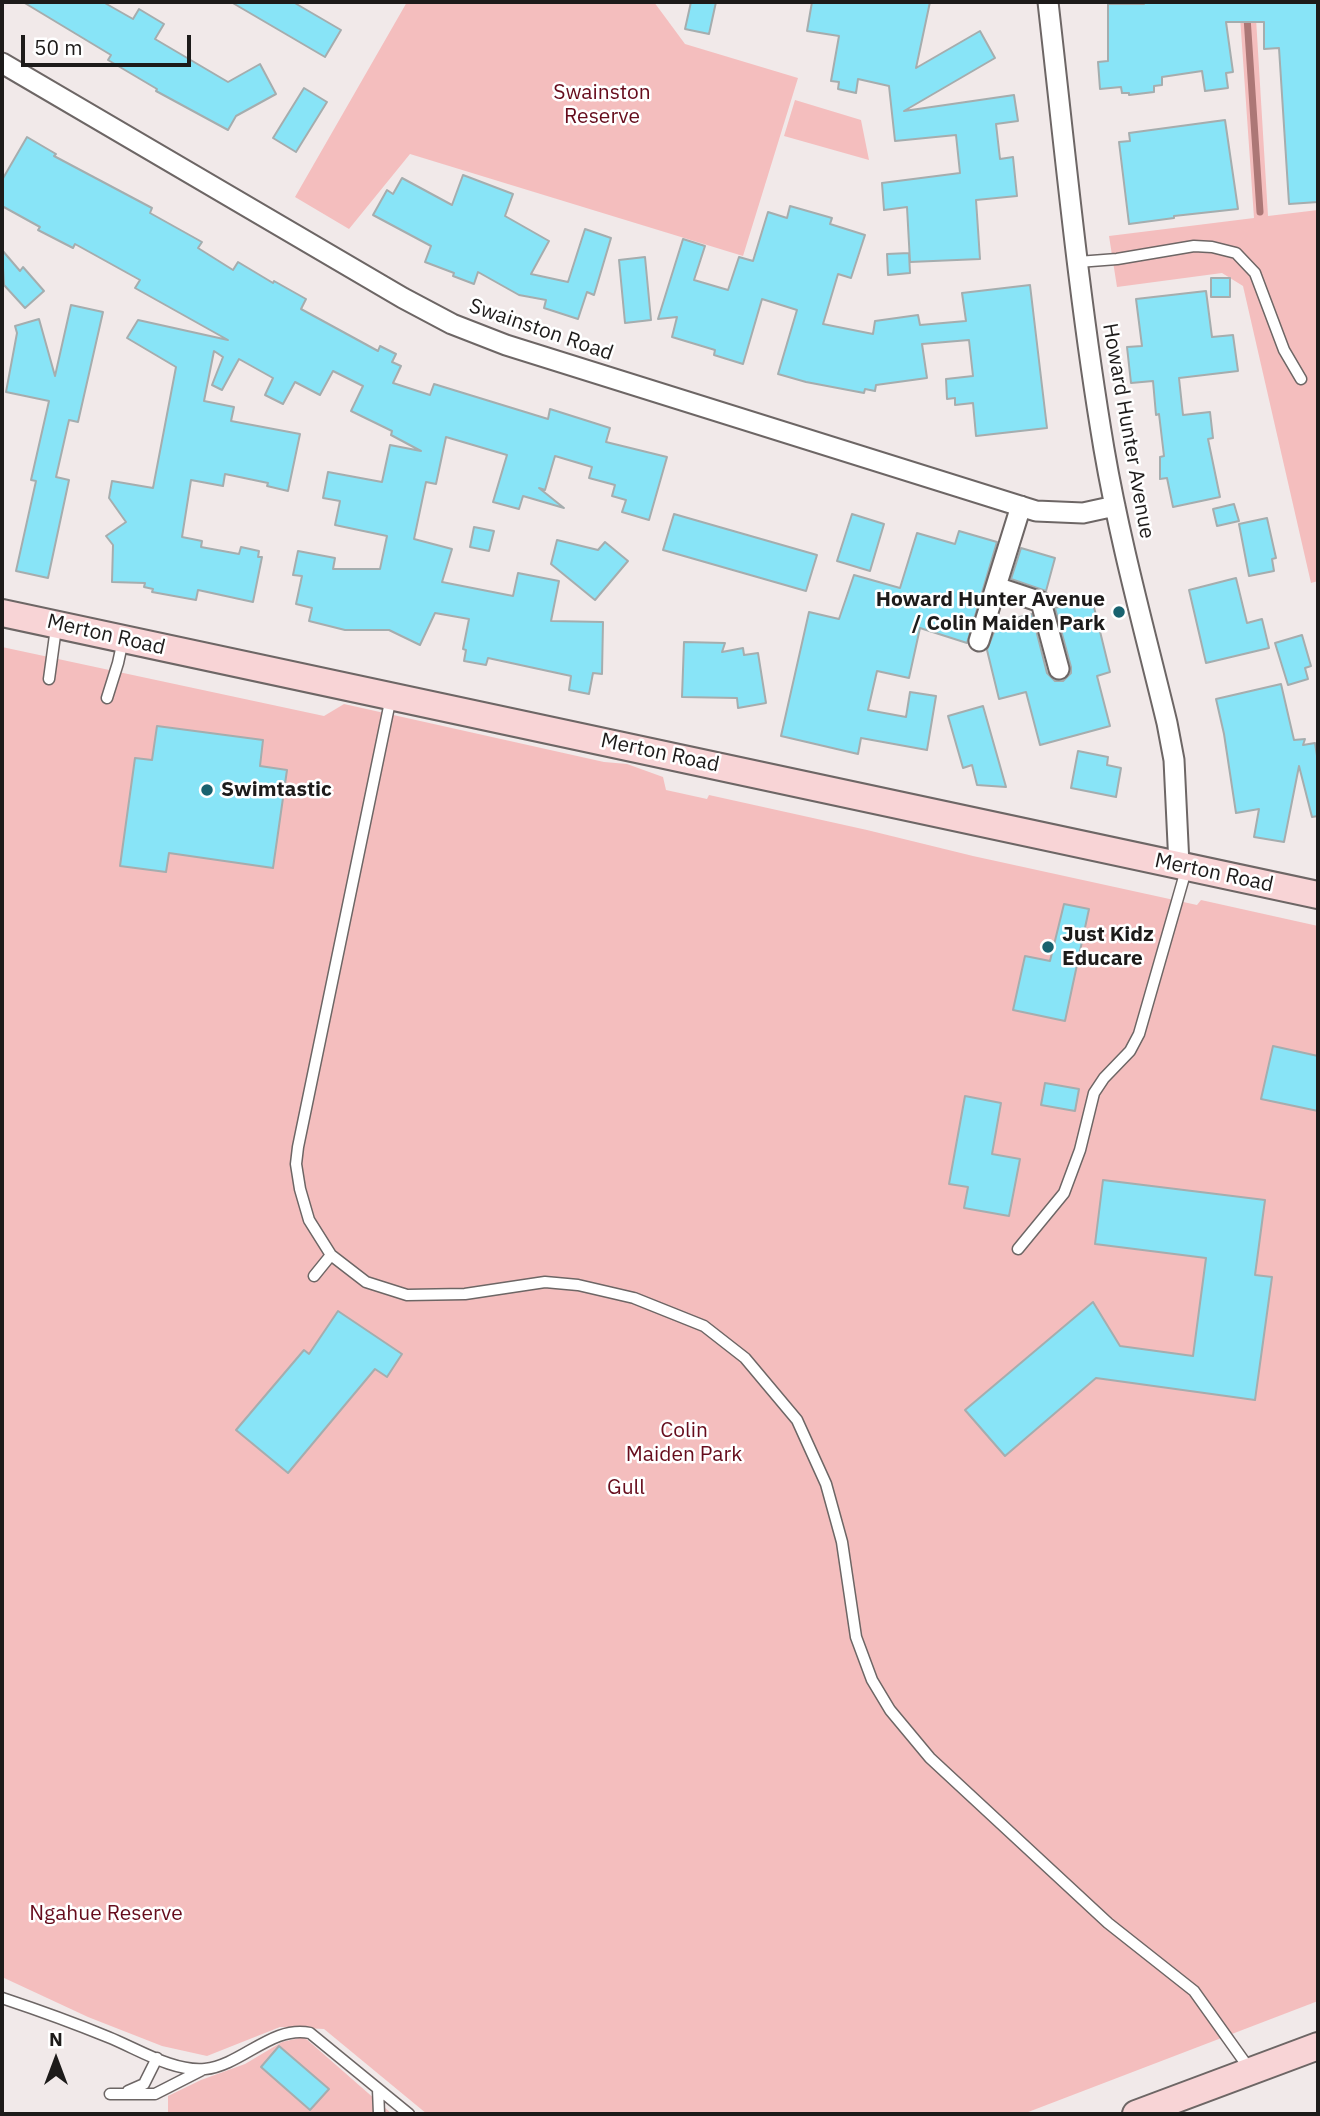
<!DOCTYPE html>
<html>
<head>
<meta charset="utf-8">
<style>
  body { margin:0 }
  #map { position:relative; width:1320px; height:2116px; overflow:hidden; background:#f1e9e9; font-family:"IBM Plex Sans",sans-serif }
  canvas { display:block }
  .frame { position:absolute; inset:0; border:4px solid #1d1b1a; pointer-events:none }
  .north { position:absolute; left:21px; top:2025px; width:70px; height:70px; -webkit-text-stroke:5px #fff; paint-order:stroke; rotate:0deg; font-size:19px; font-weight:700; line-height:28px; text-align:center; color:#1d1b1a }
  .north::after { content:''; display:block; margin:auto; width:24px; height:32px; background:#1d1b1a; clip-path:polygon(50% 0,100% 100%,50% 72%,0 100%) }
  .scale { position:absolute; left:21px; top:35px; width:170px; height:32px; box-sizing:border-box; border:4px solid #1d1b1a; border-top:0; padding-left:9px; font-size:21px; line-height:24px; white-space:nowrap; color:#1d1b1a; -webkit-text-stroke:5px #fff; paint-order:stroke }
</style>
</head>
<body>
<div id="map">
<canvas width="1320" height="2116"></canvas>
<div class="frame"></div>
<div class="north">N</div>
<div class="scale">50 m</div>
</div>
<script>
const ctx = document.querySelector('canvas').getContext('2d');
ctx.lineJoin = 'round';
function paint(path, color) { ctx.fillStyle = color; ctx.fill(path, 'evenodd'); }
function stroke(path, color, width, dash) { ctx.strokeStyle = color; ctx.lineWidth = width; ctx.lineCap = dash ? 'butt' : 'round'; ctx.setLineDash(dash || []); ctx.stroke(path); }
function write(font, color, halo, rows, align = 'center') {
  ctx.font = font + ' "IBM Plex Sans",sans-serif'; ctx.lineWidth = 5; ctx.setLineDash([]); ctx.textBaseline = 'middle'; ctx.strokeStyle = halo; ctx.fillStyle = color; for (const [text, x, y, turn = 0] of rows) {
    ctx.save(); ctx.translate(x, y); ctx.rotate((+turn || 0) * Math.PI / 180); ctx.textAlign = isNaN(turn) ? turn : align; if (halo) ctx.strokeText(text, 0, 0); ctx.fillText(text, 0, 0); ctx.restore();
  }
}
const green = new Path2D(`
  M407,2h247l31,42 113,34 -55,178 -333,-102 -61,75 -54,-32z
  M1239,2h16l13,214 50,-6v371l-7,2 -68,-297 -21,-13 -105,14 -8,-51 145,-18z
  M795,100l66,20 8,40 -85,-24z
  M2,647l322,69 20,-12 260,58 23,2 36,13 3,13 41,9 2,-4 158,35 106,26 224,49 4,-5 117,26v1075l-295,113h-596l-103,-85 -44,-2 -73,29 -45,-10 -74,-29 -86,-40z
  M304,2037l88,77h-224v-18l33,-16 44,-16 37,-22z`);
const stream = new Path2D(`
  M1246,2l14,210`);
const building = new Path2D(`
  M23,2h80l30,17 6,-10 25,15 -9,15 73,43 32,-18 16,30 -40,22 -8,14 -72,-39 1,-2 -49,-29 3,-5z
  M231,2h62l48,28 -16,27z
  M691,2h25l-7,32 -24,-5z
  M812,2h118l-14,66 64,-37 15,27 -91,53 110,-16 4,26 -22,3 4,35 13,-2 4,39 -41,4 4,59 -70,3 -3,-55 -23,3 -2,-27 78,-10 -4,-38 -61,6 -6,-55 -31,-7 -2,14 -18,-4 1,-7 -8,-1 8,-45 -32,-5z
  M1144,2h174v200l-29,2 -10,-156 -15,1v-27h-38l7,50 -7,1 2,15 -23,3 -3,-20 -40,6v8l-8,1v6l-25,3v-2h-7l-1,-6 -21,2 -2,-27 10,-1v-57h36z
  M304,88l23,14 -31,50 -23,-14z
  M1225,120l13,89 -64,7v2l-45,6 -10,-82 11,-1 -1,-8z
  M27,137l29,17 -2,2 98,52 -2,5 52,29 -4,6 35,22 5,-8 35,21 1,-2 32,18 -5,10 77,42 2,-5 16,8 -4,8 9,4 -8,17 37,12 4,-11 114,35 2,-10 60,19 -4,14 61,15 -18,63 -27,-8 4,-12 -14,-4 3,-11 -26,-7 3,-11 -37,-11 -10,34 -6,-2 25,20 -41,-12 -4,13 -26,-7 14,-47 -61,-18 -10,47 -10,-2 -12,57 38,10 -10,33 71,14 5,-23 41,8 -8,40 52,1 -1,52 -9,-1 -4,21 -20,-4 2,-14 -83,-18 -2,7 -22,-4 2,-11 -3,-1 6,-30 -34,-6 -15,32 -31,-15h-44l-36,-9 3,-13 -16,-4 6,-28 -9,-1 5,-24 37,7 -2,11h47l7,-33 -52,-11 5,-24 -17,-3 5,-26 54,10 8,-37 31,6 -30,-16 1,-4 -41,-20 12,-25 -30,-15 -13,24 -25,-13 -12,22 -18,-9 8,-17 -34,-19 -17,31 -10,-5 11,-28 -9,-6 -10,50 30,6 -3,14 69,13 -12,57 -21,-5 1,-3 -43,-9 -2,12 -32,-6 -9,57 20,4 -1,6 38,7 2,-7 18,4 -1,6h4l-9,45 -55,-12 -2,10 -44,-8 1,-3 -9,-2 1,-4 -33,-1 1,-37 -7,-9 20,-14 -17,-24 3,-17 41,7 23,-121 -49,-29 11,-18 90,20 -93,-52 5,-8 -65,-36 -2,4 -35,-18 2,-3 -38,-21v-26z
  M463,175l50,19 -8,22 44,25 -18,33 37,8 17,-53 26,9 -17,57 -7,-3 -9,27 -34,-11 2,-8 -27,-5 -41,-23 -4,12 -21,-8 1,-3 -29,-11 6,-16 -58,-31 14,-25 6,4 9,-16 50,27z
  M790,206l42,12 -2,6 35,11 -14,43 -13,-4 -15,50 50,10 2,-13 43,-6 2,10 46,-4 -4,-28 68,-8 17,143 -71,8 -3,-33 -18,2v-7l-8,1 -1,-20 27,-3 -4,-36 -47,4 5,34 -51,7 -1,6 -10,-2 -1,4 -58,-11 -28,-8 19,-64 -35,-11 -19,65 -29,-9 1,-5 -43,-13 5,-20 -19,2 25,-80 22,7 -11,34 34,10 11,-33 14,4 15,-49 19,6z
  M2,250l18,21 3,-4 21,24 -19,17 -21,-23z
  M909,253l1,20 -22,2 -1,-21z
  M645,257l6,63 -26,3 -6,-63z
  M1211,278h19v19h-19z
  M1206,291l6,46 21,-2 5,36 -59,7 4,37 27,-3 3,26 -5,1 12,58 -47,10 -6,-29 -7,1v-22l4,-1 -5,-42 -3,1 -3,-34 -22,2 -4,-36 15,-1 -6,-47z
  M71,305l32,7 -25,110 -9,-2 -13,57 13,3 -21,98 -32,-7 20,-90 -5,-1 18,-79 -43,-9 11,-59 -2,-7 24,-7 16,57z
  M1234,504l5,17 -22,5 -4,-17z
  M674,514l143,41 -11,36 -143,-41z
  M852,514l32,10 -14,47 -33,-10z
  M1267,518l9,40 -4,1 2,12 -25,5 -10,-52z
  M474,527l20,4 -5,20 -19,-4z
  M959,531l38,11 -30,101 -47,-15 -11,50 -32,-7 -9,39 38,7 4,-25 26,4 -9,54 -66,-12 -3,16 -77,-18 28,-124 30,7 15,-44 46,13 17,-55 38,11z
  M557,540l41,10 7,-8 23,19 -33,39 -44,-36z
  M1021,548l34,10 -9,33 -35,-12z
  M1236,578l11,45 15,-4 7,29 -63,15 -17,-73z
  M1092,599l18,73 -13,4 13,50 -70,19 -14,-53 -27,7 -12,-49 11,-28 34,-8 15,59 8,8h8l8,-8v-6l-16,-59z
  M1302,635l9,31 -6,2 3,11 -20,6 -13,-42z
  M684,642l41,1 -3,9 21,-4 1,7 14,-2 8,50 -28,5 -1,-10 -55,-1z
  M1281,684l13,56 11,-1 -2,6 12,-2 3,19v54l-6,1 -13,-51 -15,76 -30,-5 5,-28 -23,4 -12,-79 -8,-35z
  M983,706l23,81 -29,-2 -5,-20 -9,3 -15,-52z
  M157,726l106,14 -3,26 27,4 -14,98 -104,-15 -3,19 -46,-6 15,-108 17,2z
  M1078,751l30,6 -1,8 14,3 -5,29 -45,-9z
  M1064,904l25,5 -24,112 -52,-11 12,-54 25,5z
  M1273,1046l45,10v55l-57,-12z
  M1045,1083l34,6 -4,22 -34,-6z
  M965,1096l36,7 -9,51 28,5 -11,57 -45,-8 4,-21 -19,-3z
  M1103,1180l162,20 -10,75 17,2 -17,123 -159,-22 -91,78 -40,-46 128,-108 27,44 73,10 13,-98 -111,-14z
  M338,1311l64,43 -15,23 -12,-8 -87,104 -52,-43 68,-80 5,4z
  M279,2046l50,43 -19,21 -49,-43z`);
const service = new Path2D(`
  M1078,262l39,-3 77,-13 18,1 24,6 19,20 29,77 17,29
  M49,679l7,-51
  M391,697l-93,450 -2,17 4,25 9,31 22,35 35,27 41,13 58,-1 80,-12 33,3 56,13 70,28 41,32 52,62 29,64 16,58 14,95 16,43 18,30 40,48 178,165 86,68 57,80
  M107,698l11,-35 5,-23
  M1018,1249l46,-56 16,-43 14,-57 10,-15 26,-27 9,-17 47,-164
  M314,1276l17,-21
  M2,1998c36,12 72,25 106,39 30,12 65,35 97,32 37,-4 67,-44 105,-36l99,81
  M378,2089l1,25
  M128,2091l16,-7 13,-26
  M110,2094h45l47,-24`);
const minor = new Path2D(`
  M1048,2c17,149 31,299 56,447 16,93 41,183 63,274l7,37 5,105
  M2,63l401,235 49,26 54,21 530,166 47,2 32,-7
  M996,587l45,15 18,67
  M979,641l42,-135`);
const secondary = new Path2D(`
  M2,613l1316,282
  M1136,2114l182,-68`);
const markers = [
  [1119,612,7,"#18626f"],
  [207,790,7,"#18626f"],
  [1048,947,7,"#18626f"]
];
const parkNames = [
  ["Swainston",602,93],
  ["Reserve",602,117],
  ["Colin",684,1431],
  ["Maiden Park",684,1455],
  ["Gull",626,1488],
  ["Ngahue Reserve",106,1914]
];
const streetNames = [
  ["Swainston Road",541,330,19],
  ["Howard Hunter Avenue",1128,431,80],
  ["Merton Road",106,635,13],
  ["Merton Road",660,753,12],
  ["Merton Road",1214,873,12]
];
const poiNames = [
  ["Howard Hunter Avenue",1105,600,"right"],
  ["/ Colin Maiden Park",1105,624,"right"],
  ["Swimtastic",221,790],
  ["Just Kidz",1062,935],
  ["Educare",1062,959]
];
paint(green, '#f4bebe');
stroke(stream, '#ac7776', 7);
paint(building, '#88e4f7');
stroke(building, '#a5adae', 2);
stroke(service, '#6d6665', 13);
stroke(minor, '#6d6665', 23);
stroke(secondary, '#6d6665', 30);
stroke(service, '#fff', 10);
stroke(minor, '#fff', 19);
stroke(secondary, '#f8d4d6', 26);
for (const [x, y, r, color] of markers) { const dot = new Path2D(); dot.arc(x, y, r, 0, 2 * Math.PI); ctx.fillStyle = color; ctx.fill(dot); stroke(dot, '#fff', 2.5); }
write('21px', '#660c1c', '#fff', parkNames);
write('21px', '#1d1b1a', '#fff', streetNames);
write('bold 21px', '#1d1b1a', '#fff', poiNames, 'left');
</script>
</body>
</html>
